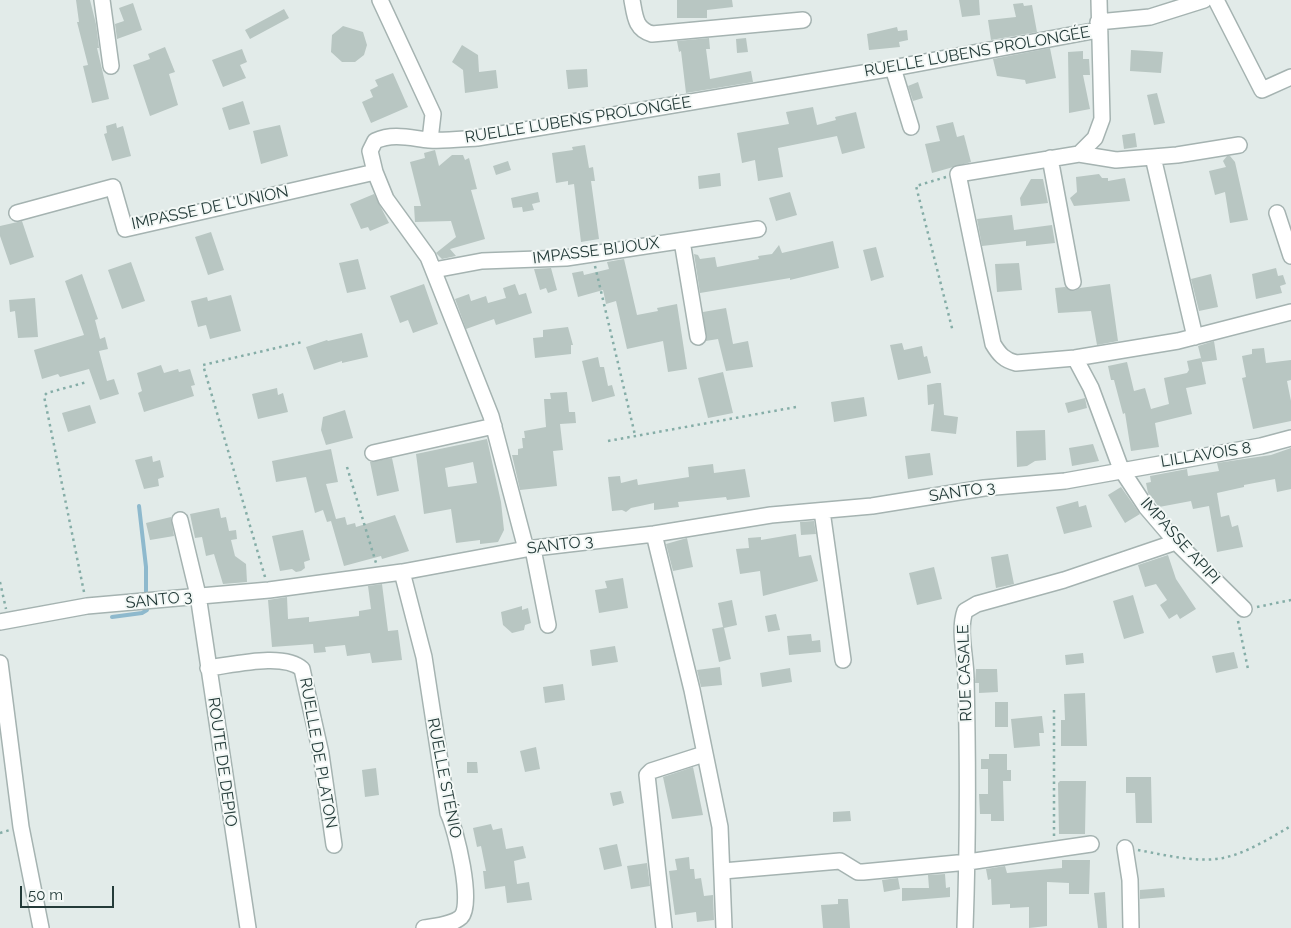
<!DOCTYPE html>
<html>
<head>
<meta charset="utf-8">
<style>
  body { margin:0 }
  #map { position:relative; width:1291px; height:928px; overflow:hidden; background:#e2ebe9; font-family:Raleway,sans-serif }
  canvas { display:block }
  .scale { position:absolute; left:20px; top:886px; width:94px; height:22px; box-sizing:border-box; border:2px solid #243b39; border-top:0; padding-left:6px; font-size:15px; line-height:18px; white-space:nowrap; color:#243b39; -webkit-text-stroke:4px #f3f8f6; paint-order:stroke }
</style>
</head>
<body>
<div id="map">
<canvas width="1291" height="928"></canvas>
<div class="scale">50 m</div>
</div>
<script>
const ctx = document.querySelector('canvas').getContext('2d');
ctx.lineJoin = 'round';
function stroke(path, color, width, dash) { ctx.strokeStyle = color; ctx.lineWidth = width; ctx.lineCap = dash ? 'butt' : 'round'; ctx.setLineDash(dash || []); ctx.stroke(path); }
function paint(path, color) { ctx.fillStyle = color; ctx.fill(path, 'evenodd'); }
function write(font, color, halo, rows, align = 'center') {
  ctx.font = font + ' Raleway,sans-serif'; ctx.lineWidth = 4; ctx.setLineDash([]); ctx.textBaseline = 'middle'; ctx.strokeStyle = halo; ctx.fillStyle = color; for (const [text, x, y, turn = 0] of rows) {
    ctx.save(); ctx.translate(x, y); ctx.rotate((+turn || 0) * Math.PI / 180); ctx.textAlign = isNaN(turn) ? turn : align; if (halo) ctx.strokeText(text, 0, 0); ctx.fillText(text, 0, 0); ctx.restore();
  }
}
const stream = new Path2D(`
  M139,506l7,61v31
  M112,617l30,-4 5,-3 -1,-5`);
const building = new Path2D(`
  M76,0h14l6,24 3,24h-2l12,51 -17,4 -9,-37 5,-1 -11,-43h2z
  M677,0h55l1,7 -26,3v8h-30z
  M959,0h20l1,15 -18,2z
  M133,3l9,27 -25,9 -2,-15 9,-3 -5,-13z
  M1023,3l1,3 8,-1 5,27 -46,8 -3,-20 28,-3 -3,-13z
  M284,9l5,9 -39,21 -5,-9z
  M343,26l20,6 4,13 -3,10 -9,7h-13l-11,-10 1,-17z
  M897,27l1,4 9,-1 1,10 -9,2 1,5 -31,3 -2,-16z
  M709,38l1,11h-4l4,30 41,-8 2,11 -67,11 -5,-42 -2,1 -2,-11z
  M746,38l2,14 -11,1 -1,-14z
  M462,45l16,10 1,17 17,-2 2,18 -33,5 -2,-23 -11,-8z
  M165,47l10,25 -6,2 9,31 -28,11 -17,-51 17,-6 -2,-5z
  M1050,48l6,30 -30,6 -1,-4 -28,-4 -4,-17z
  M242,49l5,13 -7,3 6,13 -23,9 -11,-27z
  M1131,50l32,2 -2,21 -31,-2z
  M1083,51v8h6l1,16h-7l7,34 -21,4 -1,-61z
  M587,69l1,18 -20,2 -2,-19z
  M393,73l15,34 -37,16 -9,-21 11,-5 -3,-7 8,-4 -3,-6z
  M918,82l5,16 -10,3 -5,-15z
  M1157,93l8,30 -11,2 -7,-30z
  M243,101l7,23 -21,6 -7,-22z
  M813,107l4,18 19,-5 -1,-3 21,-5 9,36 -23,6 -5,-18 -59,12 5,29 -25,4 -3,-21 -13,3 -5,-30 52,-9 -3,-12z
  M953,122l4,15 7,-2 7,27 -39,11 -7,-29 15,-3 -4,-15z
  M116,123l1,5 6,-2 8,30 -19,5 -8,-27 3,-1 -1,-7z
  M280,125l8,31 -27,8 -8,-33z
  M1135,133l2,14 -13,2 -2,-14z
  M585,145l4,23 4,-1 2,14h-4l8,58 -18,3 -7,-58 -6,1v-4l-12,2 -4,-30 21,-3 -1,-3z
  M435,150l4,16 13,-11h11l2,5 4,-2 8,31 -6,1 14,49 -35,10 6,7 -14,3 -6,-6 20,-16 -5,-16 -36,1 -1,-16h7l-11,-44 15,-4 -1,-5z
  M1227,156h3l5,6 13,58 -18,3 -5,-31 -10,3 -6,-24 17,-4 -3,-6z
  M508,161l3,9 -15,5 -3,-9z
  M720,173l1,13 -22,3 -1,-13z
  M1099,174l3,4h6v3l17,-3 5,23 -56,5 -4,-8 7,-6 -1,-15z
  M1031,179h12l5,24 -27,3 -1,-8z
  M538,192l2,10 -8,2 2,6 -11,2 -1,-5 -9,1 -2,-10z
  M790,192l7,23 -21,6 -7,-23z
  M374,194l15,29 -19,8 -2,-4 -7,2 -11,-25z
  M1012,215l2,15 38,-5 3,18 -29,3v-5l-44,5 -5,-27z
  M22,221l12,36 -24,8 -10,-29v-10z
  M211,232l13,38 -16,5 -13,-38z
  M833,241l6,27 -49,12v-2l-90,15 -6,-39 4,1 2,4 15,-2 2,10 42,-8 -1,-3 14,-2 7,-9 3,8z
  M876,247l8,30 -13,4 -8,-31z
  M358,259l8,30 -19,4 -8,-30z
  M624,259l13,56 21,-4 -1,-3 20,-4 10,65 -19,3 -5,-31 -36,8 -11,-48 -10,3 -3,-14 -25,7 -6,-24 11,-2 1,4 25,-6 -2,-7z
  M131,262l14,39 -23,8 -14,-39z
  M1019,263l3,27 -25,2 -2,-28z
  M551,268l6,22 -9,3 -2,-5 -6,2 -6,-21z
  M1276,268l2,8 5,-1 3,9 -6,2 2,7 -26,6 -4,-25z
  M82,274l16,45 -3,1 5,19 5,-2 3,12 -9,2 8,30 7,-2 5,15 -19,6 -11,-31 -29,8 -2,-3 -16,5 -8,-29 50,-15 -19,-54z
  M1211,274l7,33 -19,4 -8,-32z
  M424,284l14,40 -25,9 -5,-13 -8,3 -10,-27z
  M515,284l4,11 7,-2 6,20 -36,12 -2,-6 -28,10 -11,-30 14,-5 2,7 15,-5 2,7 18,-5 -3,-10z
  M1110,284l8,57 -21,4 -6,-34 -33,2 -3,-25 10,-1 9,4 6,-3z
  M231,295l10,36 -31,8 -4,-14 -8,2 -7,-26 16,-4 1,4z
  M35,298l3,39 -20,1 -3,-27 -5,1 -1,-12z
  M726,308l7,36 15,-3 5,26 -27,4 -8,-32 -12,2 -3,-29z
  M568,327l5,18h-2v9l-36,4 -2,-20 10,-1v-7z
  M362,333l6,24 -26,6v-2l-28,9 -8,-23 21,-7 1,1z
  M1214,341l3,19 -15,2 -4,-16z
  M902,343l2,7 18,-4 2,11 3,-1 4,17 -33,7 -8,-35z
  M1264,348l2,15 25,-3v20l-4,1 4,20v20l-38,8 -11,-51 4,-1 -4,-21 10,-2v-5z
  M598,357l2,10h4l4,19 4,-1 3,11 -23,6 -10,-41z
  M1201,358l5,26 -20,4 6,26 -37,9 4,24 -28,4 -6,-38 -2,1 -9,-34h-3l-3,-14 19,-4 7,29 11,-3 6,21 18,-5 -5,-26 23,-5 2,-3 -2,-9z
  M161,365l3,8 14,-4 1,3 11,-3 5,16 -4,1 3,10 -50,16 -6,-19 4,-2 -5,-18z
  M723,372l10,41 -25,5 -10,-40z
  M937,383h4l3,32 14,2 -2,17 -25,-3 3,-27 -6,1 -1,-20z
  M277,388l1,7 5,-2 5,19 -30,7 -6,-25z
  M567,392l2,20h6l1,11 -16,1 3,26 -10,1 4,35 -37,4 -8,-35h6v-6l5,-1 -1,-10h3l-1,-7 22,-4 -2,-28h7l-1,-6z
  M864,397l3,19 -33,6 -3,-20z
  M1085,398l2,10 -19,5 -3,-10z
  M90,405l6,18 -28,9 -6,-19z
  M345,410l8,28 -27,7 -5,-15 2,-13z
  M1045,430l1,30 -11,1 -8,5 -10,1 -1,-36z
  M487,439l14,63 3,28 -6,12 -18,2v-4l-24,3 -5,-34 -27,5 -8,-60zM473,462l4,21 -29,4 -3,-19z
  M1093,444l6,17 -27,5 -3,-18z
  M1291,448v41l-14,3 -2,-13 -31,6v2l-27,6 4,24 8,-2 3,12 6,-2 5,22 -26,5 -8,-46 -16,3 -2,-8 -32,6 -11,-14 -2,-10 5,-1 -1,-6 37,-7 1,7 31,-5 -2,-8 54,-8z
  M331,449l7,33 -12,2 10,35 9,-2 2,8 8,-2 1,4 39,-12 14,36 -27,8 -1,-3 -37,10 -13,-45 -4,1 -4,-12 -8,3 -9,-36 -30,5 -4,-21z
  M930,453l3,22 -25,4 -3,-23z
  M152,456l1,6 7,-2 4,17 -6,2 1,7 -15,3 -9,-29z
  M392,458l7,33 -22,5 -7,-34z
  M713,464l1,9 31,-4 5,28 -23,3 -1,-3 -48,5 1,5 -25,3v-7l-23,5 -5,4 -4,-2 -10,1 -4,-34 12,-1 1,7 16,-4 1,6 51,-8 -1,-10z
  M1121,487l19,27 -15,9 -17,-28z
  M1078,501l1,6 7,-2 6,22 -28,7 -8,-27z
  M219,508l2,10 5,-1 3,14 7,-1 1,9 -6,1 4,16 11,8 1,18 -24,2 -9,-30 -8,2 -4,-19 -7,1 -5,-24z
  M171,517l3,19 -24,4 -4,-17z
  M814,521l2,13 -15,1 -1,-13z
  M303,530l7,30 -6,2 1,6 -4,3 -5,1 -4,-3 -12,2 -8,-35z
  M796,534l3,23 12,-2 7,26 -55,15 -3,-25 -20,3 -4,-25 13,-1 -1,-10 13,-1v3z
  M687,538l6,29 -20,4 -7,-27z
  M1008,554l6,30 -18,4 -5,-31z
  M1168,555l8,24 20,30 -16,10 -3,-5 -8,5 -9,-14 7,-5 -11,-16 -11,3 -7,-22z
  M934,567l8,32 -25,6 -8,-32z
  M623,578l5,30 -29,5 -4,-23 12,-2 -2,-7z
  M382,584l6,47 10,-1 4,30 -30,3 -2,-10 -23,3 -2,-11 -20,2 1,5 -12,1 -1,-9 -41,3 -4,-47 19,-3 1,22 21,-2v5l50,-6v-5l12,-2 -3,-23z
  M1133,595l11,38 -20,6 -11,-38z
  M732,600l5,25 -13,3 7,31 -12,3 -7,-33 11,-2 -5,-24z
  M522,606v4l6,-2 3,15 -6,2 -1,5 -12,3 -9,-8 -2,-13z
  M776,614l4,16 -12,2 -3,-16z
  M811,634l1,7 8,-1 1,12 -32,3 -2,-19z
  M615,646l3,16 -26,4 -2,-16z
  M1234,652l4,16 -22,5 -4,-17z
  M1083,653l1,10 -18,2 -1,-10z
  M720,667l2,18 -21,2 -4,-17z
  M790,668l2,14 -30,5 -2,-14z
  M976,669h21l1,23 -19,1v-10h-4z
  M563,684l2,16 -20,3 -2,-16z
  M1085,693l2,53h-26v-26h4l-1,-26z
  M995,702h13v25h-13z
  M1042,716l2,17h-5l1,13 -26,2 -3,-29z
  M536,747l4,22 -15,3 -5,-21z
  M989,754h18v16h4v11h-8l1,40h-13v-7h-11l-1,-20h9v-25h-7v-10h8z
  M467,762h10l1,11h-11z
  M693,767l10,48 -31,4 -9,-42z
  M376,768l3,27 -14,2 -3,-27z
  M1126,777h25l1,46h-16l-1,-30h-9z
  M1060,781h26l-1,53h-26l-1,-51z
  M621,791l3,12 -11,3 -3,-13z
  M850,811l1,10 -18,1v-10z
  M491,824l2,6 9,-2 4,21 17,-3 3,12 -12,3 3,23 12,-2 3,18 -25,3 -2,-17 -20,3 -2,-18h3l-5,-25 -4,1 -4,-19z
  M617,844l5,22 -18,4 -5,-22z
  M689,857l1,12h4l1,10 6,-1 3,18 9,-1 1,25 -17,2 -1,-10 -21,3 -6,-44 8,-1 -2,-11z
  M1062,860h28l-1,34h-20v-11l-22,-1v44l-18,2v-21l-19,1v-4l-18,1 -1,-26 -3,1 -2,-11 19,-3 2,7 55,-5z
  M647,863l3,23 -19,3 -4,-23z
  M945,874l1,14 4,-1v10l-48,4v-13h27l-1,-13z
  M898,878l2,11 -16,3 -2,-12z
  M1164,888l1,9 -25,2v-9z
  M1105,892l2,36h-9l-4,-35z
  M838,899h10l2,29h-27l-2,-23 17,-1z`);
const path = new Path2D(`
  M946,177l-30,9 37,146
  M595,266l40,169
  M608,441l188,-34
  M347,467l29,96
  M265,577l-62,-212 99,-23
  M0,582l6,27
  M84,592l-40,-196 3,-3 40,-11
  M1257,607l34,-7
  M1238,621l10,48
  M1054,710v128
  M0,833l10,-3
  M1138,850c28,5 57,13 85,8 24,-5 47,-20 68,-32`);
const minor = new Path2D(`
  M102,0l9,66
  M380,0l53,114 -3,26
  M632,0c3,16 3,29 20,34l151,-14
  M1099,0l3,119 -7,19 -16,16 -121,20 35,170c6,10 11,16 23,19l59,-5 103,-17 113,-29
  M1216,0l46,90 29,-13
  M1098,22l52,-5 54,-17
  M893,68l18,59
  M1079,154l37,6 61,-5 62,-10
  M1153,157l42,180
  M1050,158l23,124
  M17,213l96,-26 12,42 250,-57
  M1277,213l14,43
  M682,241l16,96
  M434,270l48,-9 84,-3 192,-29
  M1075,358l16,30 30,81 25,38 30,35 68,67
  M373,453l121,-27
  M822,511l21,149
  M180,520l18,75 50,333
  M654,534l38,156 28,137 4,101
  M526,549l-35,-133 -63,-159 -42,-58 -11,-27 -5,-21 5,-10c18,-8 35,-3 54,-1 16,1 32,-1 48,-2l416,-70 205,-38
  M533,549l15,76
  M402,572l22,85 24,156c8,16 26,91 13,104 -9,8 -26,9 -37,11
  M0,622l87,-16 182,-16 133,-18 124,-23 128,-15 117,-19 101,-9 112,-18 81,-7 196,-35 30,-8
  M0,663l21,164 20,101
  M208,668c25,-3 76,-16 94,1l19,85 13,91
  M1125,848l5,32 1,48
  M723,871l117,-10 18,11h5l105,-10 123,-18
  M664,928l-17,-153 4,-4 53,-17
  M965,928c3,-83 3,-166 1,-249 0,-22 -8,-48 -1,-68l12,-7 87,-24 112,-38`);
const streetNames = [
  ["RUELLE LUBENS PROLONGÉE",977,52,-10],
  ["RUELLE LUBENS PROLONGÉE",578,120,-9],
  ["IMPASSE DE L'UNION",210,208,-12],
  ["IMPASSE BIJOUX",596,251,-7],
  ["LILLAVOIS 8",1206,455,-9],
  ["SANTO 3",962,492,-8],
  ["IMPASSE APIPI",1180,541,48],
  ["SANTO 3",560,545,-7],
  ["SANTO 3",159,600,-6],
  ["RUE CASALE",965,673,-92],
  ["RUELLE DE PLATON",318,753,80],
  ["ROUTE DE DEPIO",222,762,82],
  ["RUELLE STÉNIO",444,778,79]
];
stroke(stream, '#8eb9cd', 4);
paint(building, '#b8c6c2');
stroke(minor, '#a5b3b1', 18);
stroke(path, '#85ada7', 2.5, [2.5, 4]);
stroke(minor, '#fff', 15);
write('16px', '#243b39', '#f3f8f6', streetNames);
</script>
</body>
</html>
